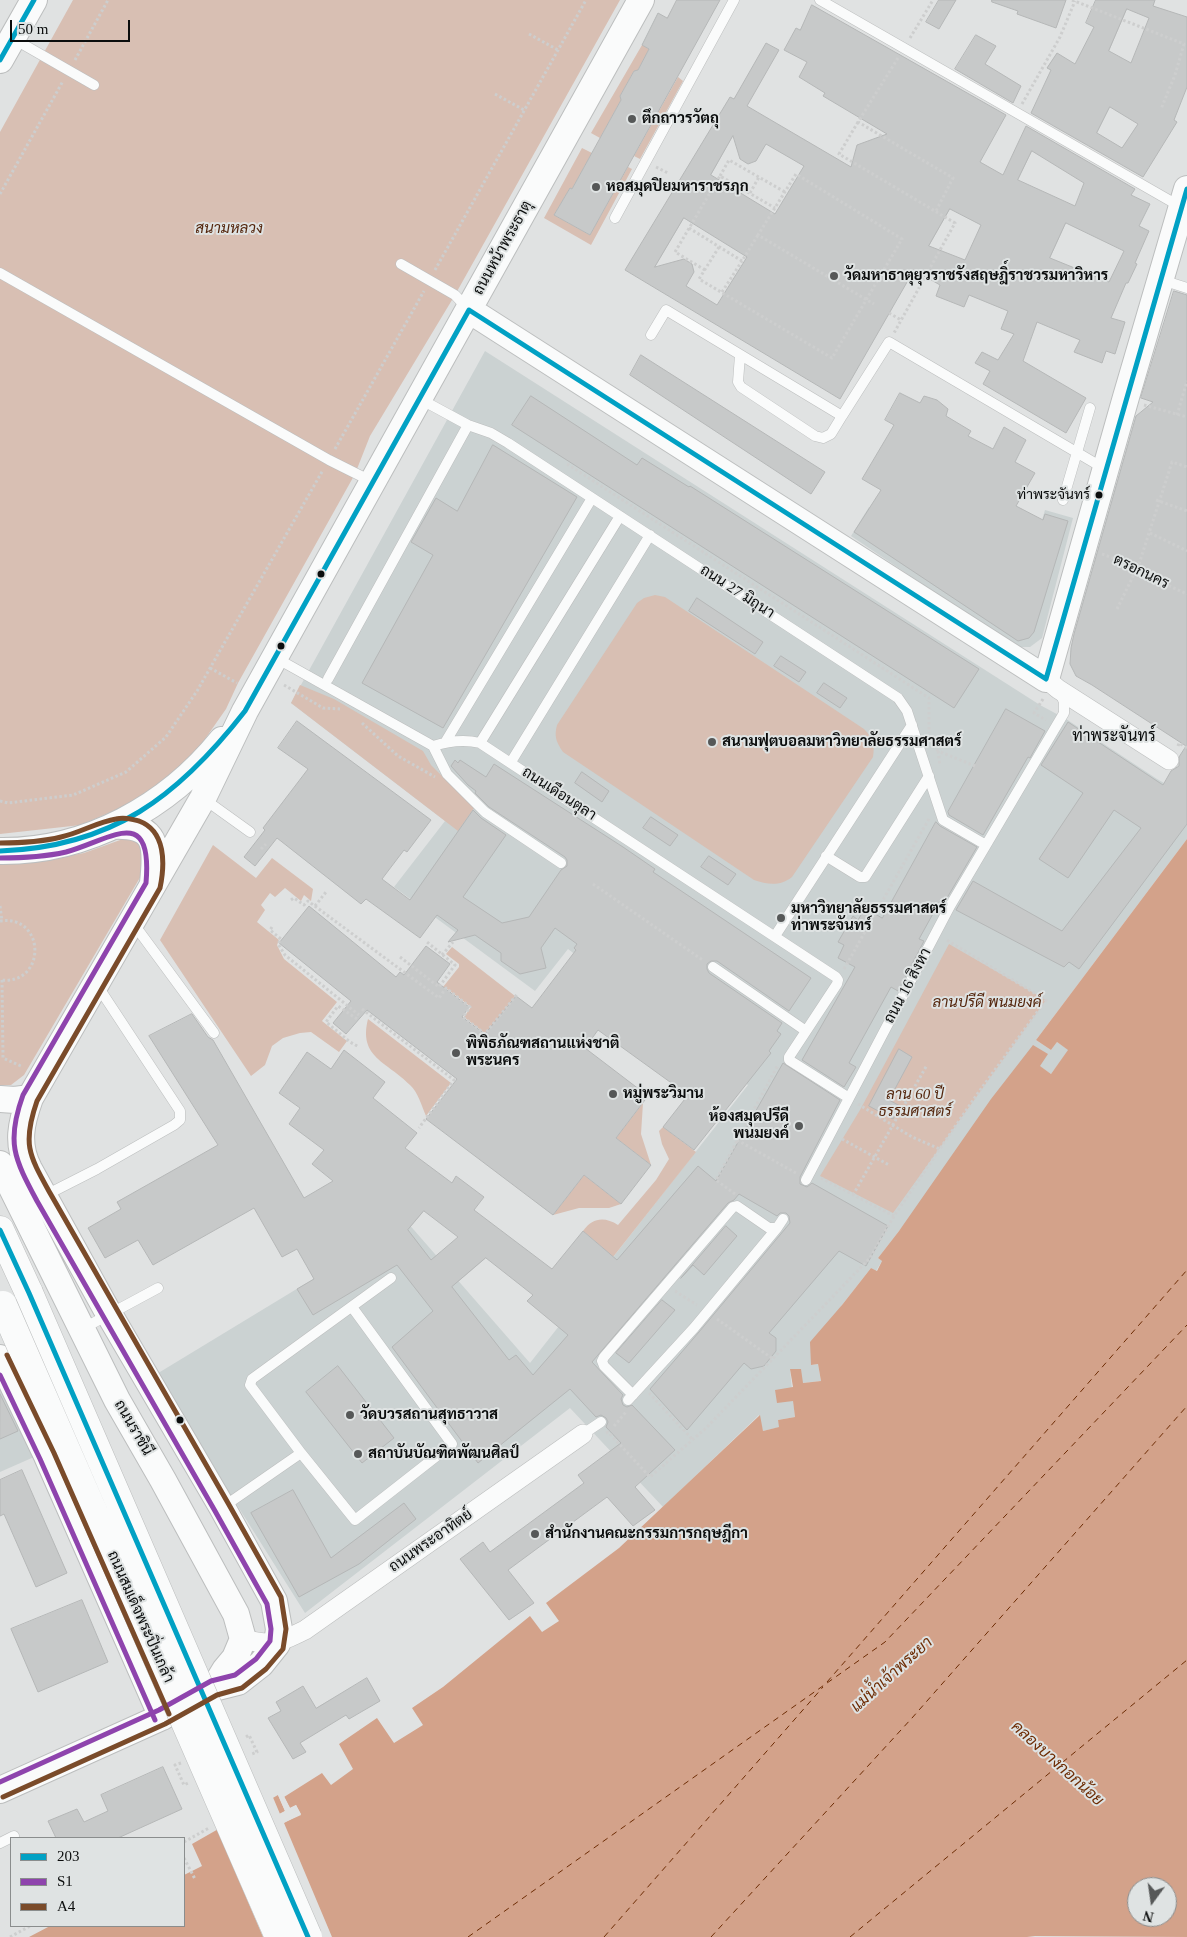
<!DOCTYPE html>
<html>
<head>
<meta charset="utf-8">
<style>
  body { margin:0 }
  #map { position:relative; width:1187px; height:1937px; overflow:hidden; background:#e0e2e2; font-family:"Times New Roman",serif }
  canvas { display:block }
  .legend { position:absolute; left:10px; top:1837px; width:175px; height:90px; box-sizing:border-box; background:#dfe3e3; border:1px solid #8a8d8d; margin:0; padding:6px 9px; list-style:none; font-size:15px; color:#0b0d0d }
  .legend li { display:flex; align-items:center; gap:10px; height:25px }
  .legend b { width:25px; border:1px solid #8a8d8d }
  .north { position:absolute; left:1127px; top:1877px; width:50px; height:50px; box-sizing:border-box; background:#dfe3e3; border:1px solid #8a8d8d; border-radius:50%; rotate:194deg; font-size:14px; font-weight:700; line-height:20px; text-align:center; color:#0b0d0d }
  .north::after { content:''; display:block; margin:auto; width:18px; height:22px; background:#565858; clip-path:polygon(50% 0,100% 100%,50% 72%,0 100%) }
  .scale { position:absolute; left:10px; top:20px; width:120px; height:22px; box-sizing:border-box; border:2px solid #0b0d0d; border-top:0; padding-left:6px; font-size:15px; line-height:18px; white-space:nowrap; color:#0b0d0d; -webkit-text-stroke:4px #dfe3e3; paint-order:stroke }
</style>
</head>
<body>
<div id="map">
<canvas width="1187" height="1937"></canvas>
<ul class="legend">
<li><b style="height:6px;background:#01a1c4"></b>203</li>
<li><b style="height:6px;background:#8e44ad"></b>S1</li>
<li><b style="height:6px;background:#7a4b2a"></b>A4</li>
</ul>
<div class="north">N</div>
<div class="scale">50 m</div>
</div>
<script>
const ctx = document.querySelector('canvas').getContext('2d');
ctx.lineJoin = 'round';
function paint(path, color) { ctx.fillStyle = color; ctx.fill(path, 'evenodd'); }
function stroke(path, color, width, dash) { ctx.strokeStyle = color; ctx.lineWidth = width; ctx.lineCap = dash ? 'butt' : 'round'; ctx.setLineDash(dash || []); ctx.stroke(path); }
function write(font, color, halo, rows, align = 'center') {
  ctx.font = font + ' "Times New Roman",Sarabun,serif'; ctx.lineWidth = 4; ctx.setLineDash([]); ctx.textBaseline = 'middle'; ctx.strokeStyle = halo; ctx.fillStyle = color; for (const [text, x, y, turn = 0] of rows) {
    ctx.save(); ctx.translate(x, y); ctx.rotate((+turn || 0) * Math.PI / 180); ctx.textAlign = isNaN(turn) ? turn : align; if (halo) ctx.strokeText(text, 0, 0); ctx.fillText(text, 0, 0); ctx.restore();
  }
}
const built = new Path2D(`
  M485,351l555,354 26,14 91,60 30,17v43l-151,201 15,10 6,-8 12,8 -18,24 -12,-8 -140,165 -21,27 4,3 -6,10 -5,-3 -29,37 -30,60 6,-1 3,17 -18,2 -13,-13 5,47 -17,3 2,7 -17,4 -4,-16 -96,92 -93,-99 -265,205 -150,-238 252,-153 123,141 218,-278 -180,-136 -33,42 -141,-104 51,-66 -154,-118z
  M869,507l148,96 28,-93 28,8 -31,120 -12,9h-14l-165,-111z
  M0,1388l34,69 -34,15z`);
const green = new Path2D(`
  M73,0h547l-165,295 -85,141 -15,38 -117,209 -12,26 -35,50 -48,39 -62,27 -81,9v-702z
  M642,45l7,4 -11,21 -4,1 -14,25 1,4 -21,38 -9,-5z
  M678,77l5,4 -43,78 -6,-3z
  M582,148l10,5 -20,36 -2,-1 -16,27 36,20 38,-68 4,2 -41,76 -47,-27z
  M655,595l10,2 199,132c9,9 11,16 9,28l-81,120c-11,9 -24,8 -38,3l-191,-128c-7,-10 -9,-16 -6,-27l80,-122 7,-5z
  M300,685l34,14 89,52 8,14 43,43 -16,23 -167,-128z
  M123,839h11l7,5 4,25 -121,206 -13,10h-11v-223l45,-2 39,-7z
  M213,845l43,33 16,-20 41,31 -2,12 -7,-6 -3,6 -16,-13 -10,9 -5,-4 -9,12 4,5 -8,12 22,18 -2,5 7,14 53,43 -15,19 25,20 -8,11 -28,-20 -11,1 -17,5 -11,8 -7,19 -14,11 -91,-136z
  M949,944l97,56 -153,213 -73,-37 40,-66z
  M452,947l63,49 -29,38 -22,-17 7,-10 -25,-19 -7,8v-4l20,-25v-3l-13,-10z
  M368,1019l83,64 -25,33c-4,-9 -8,-24 -16,-31 -22,-23 -52,-27 -42,-66z
  M643,1103l-2,31 10,31 -35,-27z
  M663,1127l33,25 -83,105 -30,-26c10,-14 22,-14 35,-6l38,-45 13,-21 -7,-15 -3,-13z
  M584,1175l37,29 -12,4h-30l-26,7z`);
const water = new Path2D(`
  M1187,839v1098l-152,-1 -8,1h-998l21,-11h134v-51l18,-9 -10,-22 86,-49 7,16 -6,3 4,9 18,-8 -5,-10 -6,3 -6,-11 38,-24 9,12 22,-16 -14,-25 38,-26 17,25 29,-18 -11,-17 31,-21 87,-71 12,16 17,-11 -13,-18 73,-55 141,-133 3,16 16,-4 -1,-7 17,-3 -2,-16 -16,2 -2,-13 18,-3 -3,-18h11l2,14 18,-2 -3,-17 -7,1 -1,-23 32,-37 29,-37 6,3 5,-10 -4,-3 21,-27 92,-132 42,-54 15,9 -8,12 11,8 17,-24 -11,-8 -6,8 -15,-10zM1137,1887h30v30h-30z`);
const pier = new Path2D(`
  M280,1794l8,17 -6,4 3,5 13,-7 -3,-5 -7,1 -6,-12 1,-3 7,14 6,-3 5,9 -17,9 48,114h-69l-47,-110 56,-32 8,19 5,-3 -7,-16z`);
const ferry = new Path2D(`
  M827,1682l360,-412
  M468,1937l417,-295 302,-317
  M604,1937l219,-250
  M711,1937l201,-219 275,-312
  M850,1937l337,-277`);
const building = new Path2D(`
  M677,0h43l-130,235 -36,-20 16,-27 2,1 49,-89 -1,-4 14,-25 4,-1 11,-21 -7,-4 16,-32 9,5z
  M939,0h17l-17,29 -13,-7z
  M992,0h74l-10,28 -39,-14 1,-3 -26,-9z
  M1096,0h59l-2,6 34,11v70l-13,33 3,2 -34,55 -112,-64 20,-43 -4,-2 10,-15 18,11 19,-37 -8,-4zM1127,9l22,9 -18,45 -22,-12zM1110,107l28,17 -16,24 -25,-15z
  M812,5l194,110 -26,47 23,13 23,-49 109,63 -4,6 19,9 -11,22 10,5 -14,32 2,1 -9,19h-2l-15,35 14,4 -10,32 -9,-3 -4,12 -28,-11 6,-12 -43,-18 -14,39 63,37 -20,35 -83,-49 7,-13 -15,-8 7,-11 16,8 16,-26 -13,-5 7,-18 -39,-16 -5,12 -28,-11 4,-11 -26,-15 -74,129 -215,-129 105,-173 4,2 32,-56 13,7 -32,56 104,61 6,-22 30,-11 -64,-38 2,-3 -26,-16 8,-15 -23,-12 12,-22 4,2zM733,136l7,23 8,5 8,-3 10,-17 38,22 -29,48 -64,-39zM1032,151l52,32 -9,23 -57,-26zM950,209l31,16 -16,35 -36,-14zM684,218l63,39 -30,48 -31,-19 8,-14 -2,-8 -8,-5 -29,8zM1066,223l58,28 -15,31 -59,-24z
  M976,35l20,11 -11,18 36,22 -8,17 -58,-34z
  M1174,291l13,4v529l-108,145 -10,-7 -5,5 -108,-57 17,-29 89,50 79,-103 -27,-18 -46,68 -29,-19 44,-66 -42,-28 27,-43 95,63 8,-14 8,-5v-9l7,-11 -94,-61 -16,-9 -6,-12 1,-16 3,-14 62,-218 17,-14 -12,-4z
  M641,355l184,117 -14,22 -181,-119z
  M900,393l20,10 4,-7 13,4 11,9 -2,7 25,15 -3,5 25,13 11,-22 22,13 -11,22 20,11 -19,33 27,14 2,-6 23,7 -34,111 -5,6 -11,3 -164,-109 27,-42 -19,-11 32,-54 -9,-5z
  M531,396l106,69 5,-7 47,29 1,-1 289,183 -25,39 -442,-283z
  M493,445l84,52 -134,231 -81,-45 71,-128 -22,-13 25,-44 21,13z
  M697,598l66,44 -8,12 -66,-43z
  M781,656l25,16 -7,10 -25,-16z
  M824,683l23,15 -7,10 -23,-15z
  M1006,709l39,22 -15,27 -2,-1 -45,78 -34,-20 -1,-3z
  M297,721l134,99 -24,32 -3,-2 -22,29 28,21 63,-90 8,8 25,17 -43,62 39,26 27,-6 32,-47 6,-4v-6l-2,-3 -76,-50 -14,-14 1,-2 -8,-6 -17,-19 4,-6 3,3 2,-3 26,17 8,-13 129,83 32,22 -2,3 158,106 -22,33 -72,-50h-6l-4,3v5l2,4 73,50 -5,8 4,3 -12,17 2,2 -77,97 -31,-23 25,-32 -90,-65 -13,18 63,48 -32,42 35,27 -30,39 -37,-29 -31,40 -127,-96 31,-40 -90,-69 -21,24 -13,-11 18,-22 -72,-58 30,-37 87,71 4,-5 4,3 22,-29 24,18 -13,18 32,25 -7,10 23,17 31,-38 16,12 44,-58 -2,-2 3,-4 -22,-16 -14,20 5,20 -26,6 -19,-13v-8l-26,-18 -27,7 10,-12 -21,-15 -17,23 -54,-39 -5,5 -84,-66 -22,28 -11,-9 21,-27 -2,-2 45,-59 -30,-21z
  M582,772l27,19 -7,11 -27,-19z
  M651,817l27,18 -8,11 -27,-18z
  M936,822l4,4 37,21 -33,56 -4,-2 -21,38 5,2 -26,50 -7,-4 -42,76 7,4 -12,20 -42,-27 53,-93 -17,-9 6,-13 -6,-3 15,-26 5,4 7,-12 17,10z
  M709,856l27,18 -8,11 -27,-18z
  M192,1014l16,23 5,3 91,158 29,-17 -21,-17 12,-14 -35,-26 11,-16 -21,-15 28,-41 24,17 13,-19 41,32 -12,16 44,35 -12,15 47,35 4,-7 28,21 -10,13 78,59 31,-38 34,29 81,-94 18,15 67,-118 57,37 -40,77v7l7,3 5,-4 76,43 -22,40 -27,-15 -70,82 7,5v13l-12,15 -13,3 -7,-6 -57,67 -37,-41 49,-57 91,-109 -1,-7 -3,-3h-6l-3,3 -38,-22 -5,6 -6,3 -136,159 31,33 -2,4 2,6 4,2 5,-2 43,45 -40,37 20,23 -22,16 -26,-29 -99,73 26,33 -25,17 -49,-61 23,-17 7,10 94,-69 -6,-8 43,-32 -15,-16 2,-5 -2,-4 -5,-3 -5,2 -26,-28 -92,74 -86,-116 41,-36 -36,-46 -84,50 -16,-26 17,-10 -17,-30 -15,8 -28,-49 -101,57 -15,-25 -33,18 -17,-30 33,-19 -4,-7 101,-57 -69,-109zM424,1211l34,26 -27,23 -23,-30zM486,1258l47,37 -6,6 41,34 -35,40 -17,-20 -7,5 -57,-73z
  M899,1049l13,8 -23,43 11,6 -7,13 -24,-13z
  M726,1226l11,10 -33,39 -11,-10 -12,13z
  M662,1300l13,10 -46,53 -13,-10z
  M338,1366l56,72 -32,25 -56,-71z
  M0,1394l18,37 -18,8z
  M22,1470l45,103 -31,14 -32,-73 -4,2v-36z
  M293,1490l38,68 73,-55 12,16 -57,45 -60,33 -48,-84z
  M82,1600l26,62 -70,30 -27,-63z
  M367,1678l13,23 -31,18 -3,-4 -46,28 6,9 -13,7 -25,-41 13,-7 -5,-9 27,-16 13,22z
  M163,1767l19,42 -64,29h-62l-8,-17 29,-12 7,13 24,-11 -7,-16z`);
const path = new Path2D(`
  M1072,0l112,44 -9,31 -14,34
  M529,34l29,16
  M910,38l23,-38
  M898,58l-40,64 95,56 -17,33
  M75,60l33,-60
  M495,94l29,16
  M1022,104l38,-67 15,-36
  M858,122l-19,32 116,69 -61,110
  M656,167l12,6
  M720,176l9,-16 56,32
  M750,193l9,-16
  M0,194l63,-113
  M689,228l53,33 16,-26
  M719,247l-20,32 133,79 70,-119 -106,-65 -38,61 109,65 7,4
  M435,270l151,-270
  M705,270l-30,-18 45,-76 55,32
  M722,292l20,-31
  M889,313l12,7
  M1144,405l43,12
  M1177,415l10,-34
  M335,449l89,-158
  M567,464l362,234v35
  M1156,500l31,11
  M1150,533l37,18
  M1102,554l35,13 4,6 46,21
  M1117,609l22,-45 33,-102 15,5
  M210,668l27,15
  M284,685l39,23 17,1
  M1043,699l-9,14 12,7
  M362,723l36,33 37,21
  M933,746l5,5 37,15
  M1178,746l1,-3 8,5
  M938,751l2,15
  M0,801l8,2 65,-8 53,-23 40,-35 31,-46 126,-221
  M261,849l5,-5
  M593,884l111,77
  M291,900l3,-2 10,7 4,-4 131,97 7,-10 24,19 -7,10 22,17 33,-41
  M0,906l2,15
  M315,906l11,-14
  M0,921c46,-7 47,65 0,59
  M272,927l-2,3 11,9 -3,5 7,11 74,60
  M442,955l11,-13
  M400,957l39,30 16,-22 -28,-23
  M844,969l86,-152
  M2,980l1,78 20,9
  M362,1009l92,71 -35,48
  M357,1019l-19,-13 -12,16 24,20 9,5
  M858,1104l54,33 28,12
  M842,1139l47,26
  M737,1140l59,33
  M821,1178l73,38
  M735,1194l-19,-14 62,-115
  M853,1195l74,-130
  M675,1291l22,14
  M717,1319l56,40
  M649,1393l44,47
  M614,1426l12,-14
  M606,1433l2,-1 42,45 56,-49 164,-170 24,-42 84,-123 68,-93 -101,-61
  M246,1737l3,-2 8,17 -5,2
  M181,1763l-6,2 9,20 6,-3
  M184,1842l25,-14
  M184,1858l11,21
  M10,1937l20,-11`);
const lane = new Path2D(`
  M820,0l361,207
  M12,38l82,47
  M615,218l119,-218
  M401,264l54,31 13,14
  M0,273l329,187 42,21
  M1162,280l25,8
  M651,335l15,-25 176,106 47,-74 216,127
  M740,355l-2,27 3,5 74,49 8,2 8,-4 11,-18
  M420,399l48,26 23,8 17,10 390,255 9,13 36,109 43,25
  M1063,500l27,-92
  M276,658l157,88c16,-5 31,-7 47,-3l356,234 2,3 -1,4 -48,73v3l60,38
  M328,679l140,-254
  M446,741l146,-243
  M480,743l140,-227
  M433,746l14,28 38,38 76,51
  M511,762l139,-227
  M204,799l46,33
  M826,856l34,21h5l64,-101
  M133,923l81,110
  M775,936l137,-211
  M713,967l93,64
  M806,1180l144,-274 114,-193v-11l-5,-11
  M44,1196l53,-27 77,-44 6,-5v-9l-83,-126
  M82,1329l76,-41
  M633,1395l-29,-29 -2,-5 2,-4 129,-150 4,-1 32,22h8
  M628,1400l66,-72 83,-100 6,-9
  M583,1434l18,-12
  M301,1453l54,67 97,-76 -100,-137
  M223,1507l78,-54 -51,-68 2,-6 139,-101
  M0,1843l14,-7`);
const street = new Path2D(`
  M1046,679l12,10 111,71
  M243,1639c31,8 35,4 62,-9l278,-196`);
const secondary = new Path2D(`
  M0,60l34,-60
  M469,310l577,369 80,-282 61,-208
  M113,826c45,-2 44,20 40,57
  M0,851c87,1 168,-44 222,-111
  M0,1099l15,1 15,-2
  M0,1164l117,236 46,80 73,134 7,25 -8,19 -10,12 -11,18
  M0,1358l47,98 115,261
  M0,1790l162,-73 52,-29 24,-6 23,-18 16,-20 2,-15 -5,-28 -52,-94 -113,-193 -80,-145c-13,-25 -8,-46 1,-71l173,-300 42,-87 30,-54 366,-657`);
const primary = new Path2D(`
  M0,1230l29,63`);
const primaryBridge = new Path2D(`
  M29,1293l279,644
  M3,1305l276,632`);
const bus1 = new Path2D(`
  M0,60l34,-60
  M0,851c112,-4 178,-54 245,-140l224,-401 577,369 141,-490
  M0,1230l29,63 279,644`);
const bus2 = new Path2D(`
  M0,1375l40,84 115,261
  M0,1782l159,-72 52,-29 24,-6 21,-16 14,-18 1,-12 -4,-25 -52,-93 -178,-310c-23,-43 -31,-59 -14,-106l123,-212c7,-80 -36,-43 -80,-31 -22,5 -44,6 -66,6`);
const bus3 = new Path2D(`
  M0,843c20,0 41,-1 61,-6 19,-4 36,-15 55,-18 8,-2 15,0 23,2 27,10 26,43 21,67l-123,213c-15,43 -8,54 13,92l178,310 53,94 5,32 -3,20 -17,20 -24,19 -25,7 -52,29 -162,73
  M7,1355l47,98 115,261`);
const markers = [
  [632,119,5,"#565858"],
  [596,187,5,"#565858"],
  [834,276,5,"#565858"],
  [1099,495,4.5,"#0b0d0d"],
  [321,574,4.5,"#0b0d0d"],
  [281,646,4.5,"#0b0d0d"],
  [712,742,5,"#565858"],
  [781,918,5,"#565858"],
  [456,1053,5,"#565858"],
  [613,1094,5,"#565858"],
  [799,1126,5,"#565858"],
  [350,1415,5,"#565858"],
  [180,1420,4.5,"#0b0d0d"],
  [358,1454,5,"#565858"],
  [535,1534,5,"#565858"]
];
const busNames = [
  ["ท่าพระจันทร์",1090,495]
];
const poiNames = [
  ["ตึกถาวรวัตถุ",642,119],
  ["หอสมุดปิยมหาราชรฦก",606,187],
  ["วัดมหาธาตุยุวราชรังสฤษฎิ์ราชวรมหาวิหาร",844,276],
  ["สนามฟุตบอลมหาวิทยาลัยธรรมศาสตร์",722,742],
  ["มหาวิทยาลัยธรรมศาสตร์",791,909],
  ["ท่าพระจันทร์",791,926],
  ["พิพิธภัณฑสถานแห่งชาติ",466,1044],
  ["พระนคร",466,1061],
  ["หมู่พระวิมาน",623,1094],
  ["ห้องสมุดปรีดี",789,1117,"right"],
  ["พนมยงค์",789,1134,"right"],
  ["วัดบวรสถานสุทธาวาส",360,1415],
  ["สถาบันบัณฑิตพัฒนศิลป์",368,1454],
  ["สำนักงานคณะกรรมการกฤษฎีกา",545,1534]
];
const parkNames = [
  ["สนามหลวง",229,229],
  ["ลานปรีดี พนมยงค์",987,1003],
  ["ลาน 60 ปี",915,1095],
  ["ธรรมศาสตร์",915,1112]
];
const streetNames = [
  ["ถนนหน้าพระธาตุ",503,248,-61],
  ["ตรอกนคร",1141,572,26],
  ["ถนน 27 มิถุนา",737,592,33],
  ["ถนนเดือนตุลา",559,794,33],
  ["ถนน 16 สิงหา",908,986,-62],
  ["ถนนราชินี",133,1428,60],
  ["ถนนพระอาทิตย์",431,1541,-35],
  ["ถนนสมเด็จพระปิ่นเกล้า",140,1617,66]
];
const neighbourhoodNames = [
  ["ท่าพระจันทร์",1114,737]
];
const waterNames = [
  ["แม่น้ำเจ้าพระยา",892,1675,-42],
  ["คลองบางกอกน้อย",1057,1764,42]
];
paint(built, '#cbd2d2');
paint(green, '#d8bfb3');
paint(water, '#d3a28a');
paint(pier, '#e0e2e2');
stroke(ferry, '#6d2c04', 1, [6, 5]);
paint(building, '#c7c9c9');
stroke(building, '#b5b7b7', 1);
stroke(lane, '#bcbebe', 11);
stroke(street, '#bcbebe', 20);
stroke(secondary, '#bcbebe', 28);
stroke(primary, '#bcbebe', 29);
stroke(path, '#cdcece', 3, [2.5, 2.5]);
stroke(lane, '#fafbfb', 10);
stroke(street, '#fafbfb', 19);
stroke(secondary, '#fafbfb', 26);
stroke(primary, '#fafbfb', 28);
stroke(primaryBridge, '#bcbebe', 29, []);
stroke(primaryBridge, '#fafbfb', 28);
stroke(bus1, '#01a1c4', 5);
stroke(bus2, '#8e44ad', 5);
stroke(bus3, '#7a4b2a', 5);
for (const [x, y, r, color] of markers) { const dot = new Path2D(); dot.arc(x, y, r, 0, 2 * Math.PI); ctx.fillStyle = color; ctx.fill(dot); stroke(dot, '#dfe3e3', 2); }
write('14px', '#0b0d0d', '#dfe3e3', busNames, 'right');
write('bold 15px', '#0b0d0d', '#dfe3e3', poiNames, 'left');
write('italic 15px', '#54260d', '#dfe3e3', parkNames);
write('15px', '#0b0d0d', '#dfe3e3', streetNames);
write('16px', '#0b0d0d', '#dfe3e3', neighbourhoodNames);
write('italic 16px', '#6d2c04', '#dfe3e3', waterNames);
</script>
</body>
</html>
